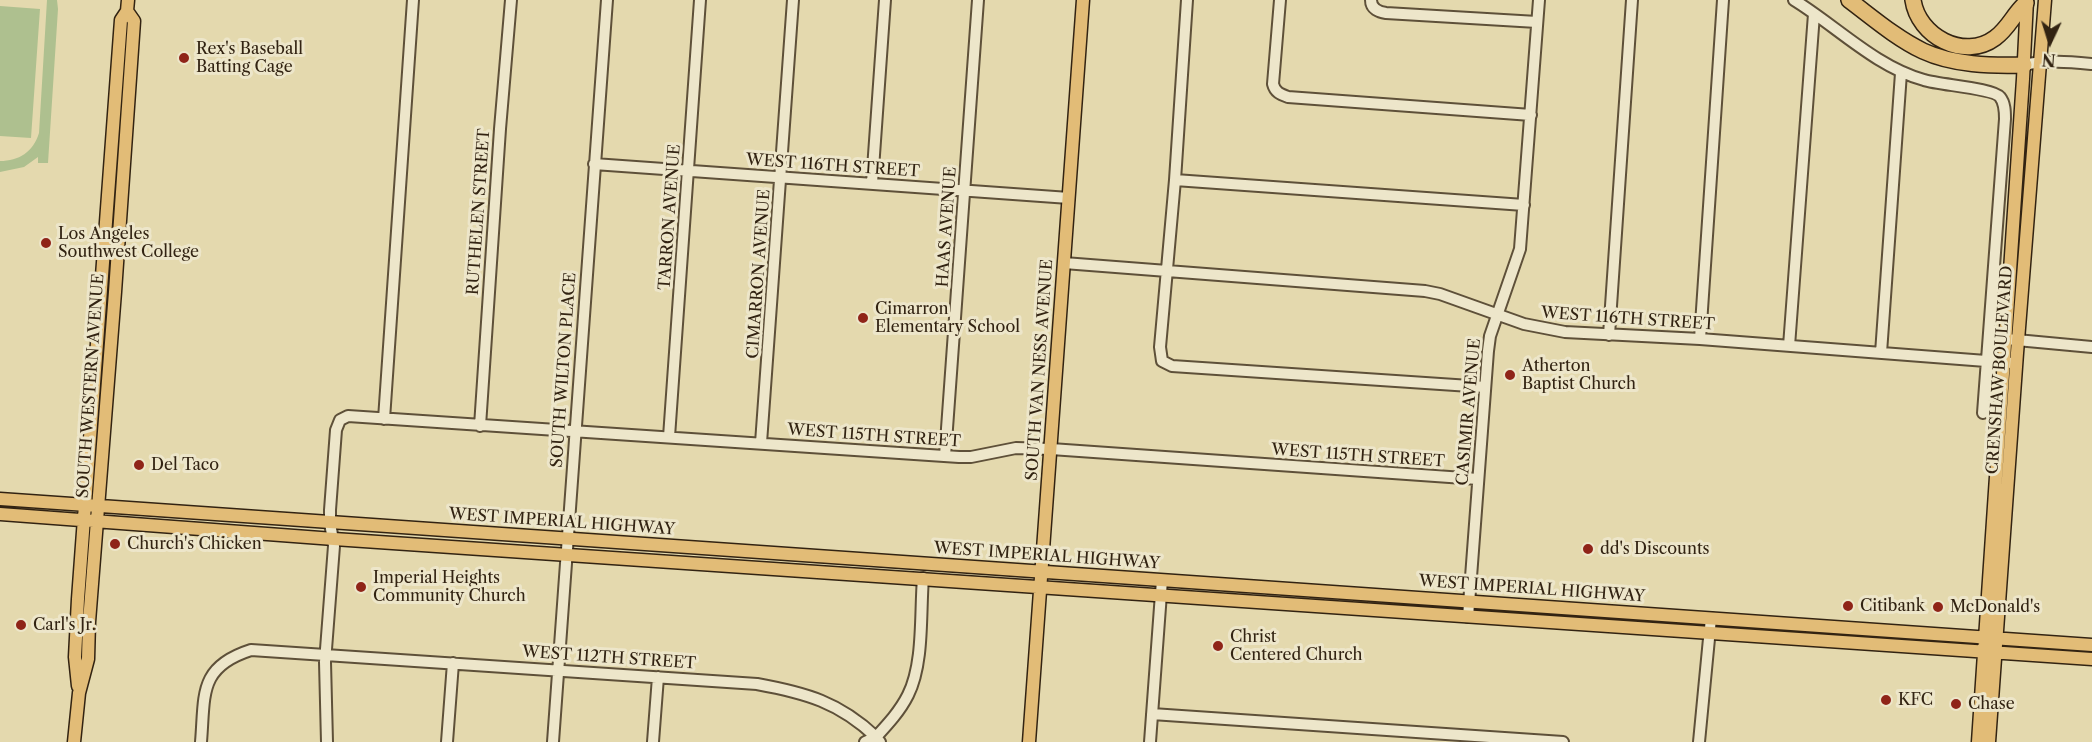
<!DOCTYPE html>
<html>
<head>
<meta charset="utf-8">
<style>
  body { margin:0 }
  #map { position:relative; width:2092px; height:742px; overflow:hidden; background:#e4d9ae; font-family:"Libre Caslon Text",serif }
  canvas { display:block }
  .north { position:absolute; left:2020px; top:12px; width:60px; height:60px; -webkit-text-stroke:4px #ede6ca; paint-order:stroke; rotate:184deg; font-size:16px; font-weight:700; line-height:24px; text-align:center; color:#322312 }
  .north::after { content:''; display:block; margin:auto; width:21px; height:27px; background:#322312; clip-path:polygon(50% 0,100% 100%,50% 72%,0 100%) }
</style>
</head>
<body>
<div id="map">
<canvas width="2092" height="742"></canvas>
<div class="north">N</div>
</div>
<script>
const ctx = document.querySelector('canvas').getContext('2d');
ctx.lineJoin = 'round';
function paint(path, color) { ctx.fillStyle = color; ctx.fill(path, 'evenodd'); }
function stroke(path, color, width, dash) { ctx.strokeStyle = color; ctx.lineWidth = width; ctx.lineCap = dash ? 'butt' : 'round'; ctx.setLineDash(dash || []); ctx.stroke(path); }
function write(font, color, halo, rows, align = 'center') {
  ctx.font = font + ' "Libre Caslon Text",serif'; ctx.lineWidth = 6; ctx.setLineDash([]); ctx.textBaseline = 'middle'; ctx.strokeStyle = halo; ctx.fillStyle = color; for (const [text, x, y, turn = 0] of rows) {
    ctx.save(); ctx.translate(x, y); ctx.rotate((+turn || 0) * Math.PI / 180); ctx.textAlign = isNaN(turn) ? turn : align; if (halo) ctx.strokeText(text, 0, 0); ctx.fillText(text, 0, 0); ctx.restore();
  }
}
const green = new Path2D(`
  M47,0h10l1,9 -10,154h-10v-6l-14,10 -24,5v-11c19,0 33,-9 39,-28z
  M0,6l40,3 -9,129 -31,-2z`);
const minor = new Path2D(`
  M1187,0l-12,180 -15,167 2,14 10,5 313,21
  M1280,0l-7,84c2,8 7,10 15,13l243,18
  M1371,0c0,9 8,12 15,13l151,9
  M1794,0c41,25 82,67 130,80 15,5 69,8 76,17 5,6 5,15 5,22l-22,294
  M2024,65c23,-5 45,-3 68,-1
  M594,164l475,34
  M1175,180l349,25
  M872,183l13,-183
  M1064,263l361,28 15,3 84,30 41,8 135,7 312,24
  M1609,335l23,-335
  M1700,339l23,-339
  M2006,339l86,8
  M1789,346l25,-332
  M1881,353l20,-280
  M384,419l29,-419
  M480,426l20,-297 11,-129
  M669,437l31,-437
  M761,443l32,-443
  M945,456l33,-456
  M1468,617l20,-266 2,-15 30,-87 19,-249
  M1152,714l411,28
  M201,742c4,-47 -3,-75 50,-92l506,34c49,9 82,18 119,53l-11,5
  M327,742l-2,-80 9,-116 -4,-23v-13l6,-80 4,-10 8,-4 611,41h12l45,-9 35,1 427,30
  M447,742l6,-79
  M553,742l54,-742
  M653,742l5,-65
  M880,742l-4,-5c12,-13 24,-26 32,-42 16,-32 12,-81 15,-117
  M1150,742l12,-162
  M1699,742l12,-124`);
const major = new Path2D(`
  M0,499l2092,146
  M0,514l334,25 1758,120
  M78,686l-3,-29 3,-58 43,-579 6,-9 1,-11
  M74,742l5,-49 9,-34 1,-37 26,-330 19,-271 -7,-10
  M1029,742l54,-742
  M1978,742l45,-663 4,-79
  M1989,742l28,-389 28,-353`);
const highway = new Path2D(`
  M1849,0c24,18 47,38 74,51 30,14 68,15 101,14
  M1913,0c5,36 51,61 82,38 14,-10 19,-25 31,-35`);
const markers = [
  [184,58,6,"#8f2418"],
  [46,243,6,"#8f2418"],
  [863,318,6,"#8f2418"],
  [1510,375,6,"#8f2418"],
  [139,465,6,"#8f2418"],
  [115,544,6,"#8f2418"],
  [1588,549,6,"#8f2418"],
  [361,587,6,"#8f2418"],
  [1848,606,6,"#8f2418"],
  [1938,607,6,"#8f2418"],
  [21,625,6,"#8f2418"],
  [1218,646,6,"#8f2418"],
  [1886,700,6,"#8f2418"],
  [1956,704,6,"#8f2418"]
];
const poiNames = [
  ["Rex's Baseball",196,49],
  ["Batting Cage",196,67],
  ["Los Angeles",58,234],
  ["Southwest College",58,252],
  ["Cimarron",875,309],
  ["Elementary School",875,327],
  ["Atherton",1522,366],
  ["Baptist Church",1522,384],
  ["Del Taco",151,465],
  ["Church's Chicken",127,544],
  ["dd's Discounts",1600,549],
  ["Imperial Heights",373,578],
  ["Community Church",373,596],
  ["Citibank",1860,606],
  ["McDonald's",1950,607],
  ["Carl's Jr.",33,625],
  ["Christ",1230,637],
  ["Centered Church",1230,655],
  ["KFC",1898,700],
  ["Chase",1968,704]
];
const streetNames = [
  ["WEST 116TH STREET",833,166,4],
  ["RUTHELEN STREET",479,212,-86],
  ["TARRON AVENUE",670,217,-86],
  ["HAAS AVENUE",947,227,-86],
  ["CIMARRON AVENUE",759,274,-86],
  ["WEST 116TH STREET",1628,319,4],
  ["SOUTH WILTON PLACE",564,370,-86],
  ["SOUTH VAN NESS AVENUE",1040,370,-86],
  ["CRENSHAW BOULEVARD",2000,370,-86],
  ["SOUTH WESTERN AVENUE",91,386,-86],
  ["CASIMIR AVENUE",1469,412,-85],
  ["WEST 115TH STREET",874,436,4],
  ["WEST 115TH STREET",1358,456,4],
  ["WEST IMPERIAL HIGHWAY",562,522,4],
  ["WEST IMPERIAL HIGHWAY",1047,556,4],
  ["WEST IMPERIAL HIGHWAY",1532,589,4],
  ["WEST 112TH STREET",609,658,4]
];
paint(green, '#aec08f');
stroke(minor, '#5e5039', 14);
stroke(major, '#322312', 15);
stroke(highway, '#322312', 18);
stroke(minor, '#ede6ca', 10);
stroke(major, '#e2bc77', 12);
stroke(highway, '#e2bc77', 15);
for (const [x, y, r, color] of markers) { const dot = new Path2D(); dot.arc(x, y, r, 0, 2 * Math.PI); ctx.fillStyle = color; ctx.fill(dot); stroke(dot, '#ede6ca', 2); }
write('16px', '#322312', '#ede6ca', poiNames, 'left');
write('16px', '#322312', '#ede6ca', streetNames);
</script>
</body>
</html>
